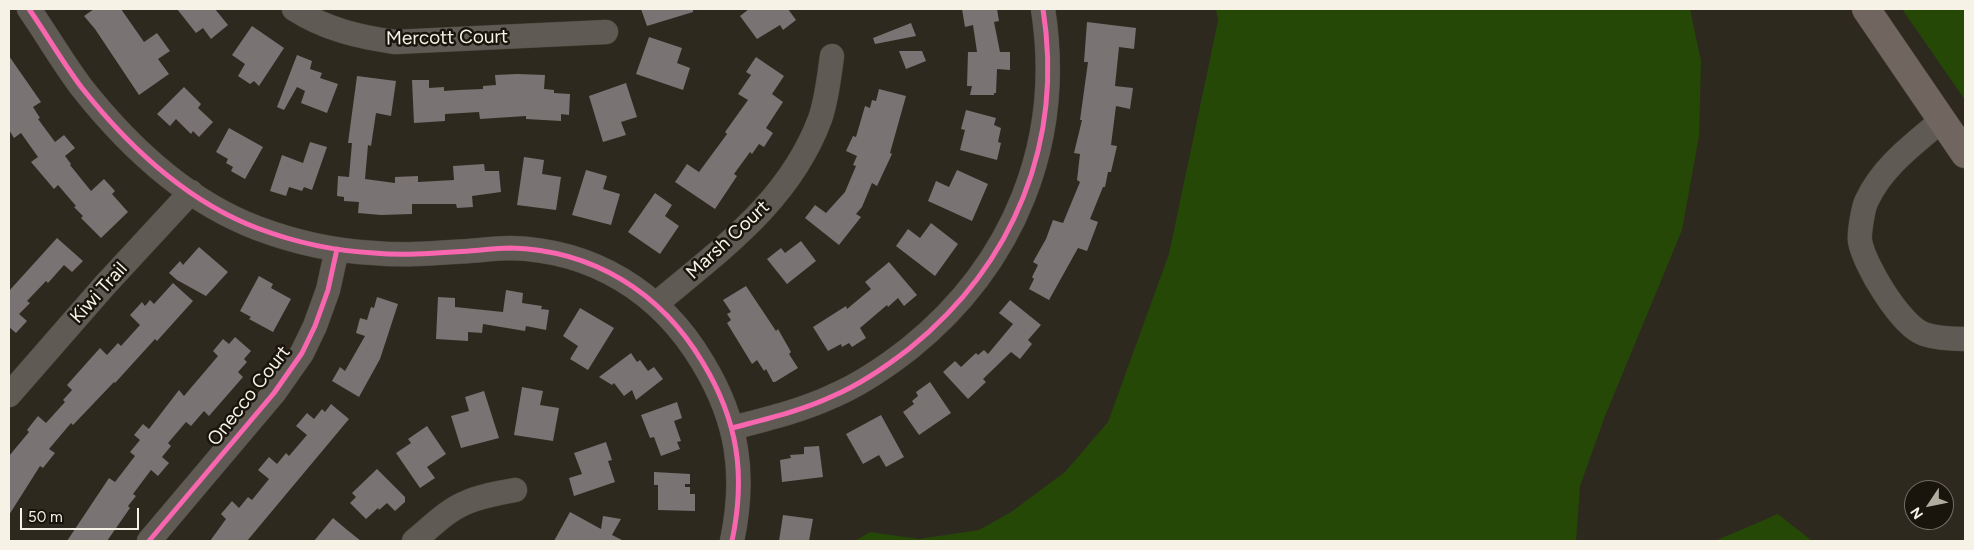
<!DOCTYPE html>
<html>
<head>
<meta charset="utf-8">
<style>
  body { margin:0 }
  #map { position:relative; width:1974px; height:550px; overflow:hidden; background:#2e291f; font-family:Figtree,sans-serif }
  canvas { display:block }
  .frame { position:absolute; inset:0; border:10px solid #f7f2e6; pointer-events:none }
  .north { position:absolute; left:1904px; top:480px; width:50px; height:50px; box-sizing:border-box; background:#19150d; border:1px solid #726d64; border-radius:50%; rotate:236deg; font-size:14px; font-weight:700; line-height:20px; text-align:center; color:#f7f2e6 }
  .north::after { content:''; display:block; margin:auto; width:18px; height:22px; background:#b1aca0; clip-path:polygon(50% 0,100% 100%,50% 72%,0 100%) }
  .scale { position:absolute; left:20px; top:508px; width:119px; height:22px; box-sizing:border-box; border:2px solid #f7f2e6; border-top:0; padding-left:6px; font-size:15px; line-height:18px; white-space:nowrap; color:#f7f2e6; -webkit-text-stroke:4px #19150d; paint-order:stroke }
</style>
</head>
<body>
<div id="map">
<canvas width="1974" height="550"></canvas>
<div class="frame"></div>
<div class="north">N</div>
<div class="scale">50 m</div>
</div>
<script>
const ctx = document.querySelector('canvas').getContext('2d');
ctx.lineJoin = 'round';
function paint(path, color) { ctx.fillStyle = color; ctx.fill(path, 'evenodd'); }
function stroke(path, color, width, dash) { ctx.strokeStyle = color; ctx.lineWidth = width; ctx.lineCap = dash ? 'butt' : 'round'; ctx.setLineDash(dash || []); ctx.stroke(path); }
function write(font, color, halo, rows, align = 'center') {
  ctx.font = font + ' Figtree,sans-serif'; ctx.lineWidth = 5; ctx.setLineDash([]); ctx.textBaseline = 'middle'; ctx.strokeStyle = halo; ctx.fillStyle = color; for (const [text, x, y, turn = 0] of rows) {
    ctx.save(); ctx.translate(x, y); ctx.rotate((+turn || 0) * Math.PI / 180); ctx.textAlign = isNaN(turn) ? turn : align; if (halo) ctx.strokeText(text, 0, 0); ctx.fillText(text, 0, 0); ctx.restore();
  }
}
const green = new Path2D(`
  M1216,9h474l11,52 -2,75 -17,94 -77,186 -25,70 -4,55h-721l15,-9 49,7 60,-9 32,-18 54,-40 43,-50 61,-168 49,-233z
  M1902,9h63v91z
  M1778,514l34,27h-97z`);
const building = new Path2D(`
  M94,9h27l23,33 13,-9 13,18 -12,8 11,15 -30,21 -44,-66 -11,-13z
  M177,9h38l13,16 -17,14 -8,-11 -7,5z
  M641,9h52v3l-46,14z
  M749,9h39l8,11 -13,10 -3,-5 -23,14 -17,-23z
  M962,9h35l2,12 -5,1 6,30h10v18l-13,-1 -1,24h-2v2h-24l2,-9h-5l1,-34h9l-4,-27 -8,2z
  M1087,22l49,6 -2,21 -15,-2 -4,39 18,2 -3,21 -14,-3 -5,39 6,1 -6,26h-3l-3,15h-2l-13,32 8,3 -11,29 -9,-3 -29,52 -20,-11 5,-10 -2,-2 6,-12 -5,-3 13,-23 7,-19 10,3 17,-41 -3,-2 3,-26 -6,-1 8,-33h-2l8,-58h-4z
  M911,23l5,13 -41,8 -2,-6z
  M252,26l32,22 -25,38 -5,-5 -4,3 -12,-8 7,-12 -13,-9z
  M649,37l33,11 -5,15 13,5 -7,22 -47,-16z
  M899,51h23l4,10 -20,8z
  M297,55l15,6 -2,8 12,4 -2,5 18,6 -11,29 -26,-10 4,-12 -8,-4 -13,23 -7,-3z
  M9,56l32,46 -8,5 7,11 -2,1 17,23 9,-7 11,13 -10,8 6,8 -1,1 21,26 13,-12 11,12 -3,3 16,18 -27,26 -20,-20 2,-2 -9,-9 2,-1 -18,-21 -4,4 -23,-27 7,-5 -17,-24 -7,5 -5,-8z
  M756,57l28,19 -12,18 11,8 -17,26 7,5 -9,14 -5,-3 -7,10 -2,-2 -16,22 3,2 -22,33 -40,-27 12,-18 12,8 28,-38 -2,-2 23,-32 -10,-6 13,-19 -5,-3z
  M517,74l28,1 -1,14 10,1v3l16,1 -1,21 -8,-1v7l-35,-2v-3l-46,3 -1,-7 -34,2v7l-31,2 -2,-43h17v8l15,-1v4l14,-1 25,-1v-3l13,-1 -1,-10z
  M357,76l39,5 -5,35 -15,-3 -5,33 -3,-1 -3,34 30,4v-6l23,-1v6l36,-2 -1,-14 31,-2 1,7h14l2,21 -29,4 1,11 -16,1 -1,-4h-44v10l-31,1 -23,-2 1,-11 -15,-1v-4l-7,-1 1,-20 11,1 3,-34h-4z
  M626,83l11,34 -16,5 5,13 -23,7 -14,-46z
  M184,87l17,17 -3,4 15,14 -14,15 -6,-6 -2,3 -15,-15 -6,7 -13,-12z
  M879,89l27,7 -16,57 2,1 -15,32 -5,-3 -10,24 -6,7 5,3 -22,28 -34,-27 10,-13 11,8 19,-21 11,-26 -3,-1 4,-9 -11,-5 7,-15 3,1 9,-31 5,2 2,-8 4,1z
  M966,110l30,8 -2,7 7,3 -3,14 3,1 -4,17 -37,-10 5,-20 -4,-1z
  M229,128l34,19 -18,32 -14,-8 2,-4 -7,-4 2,-4 -12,-7z
  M310,142l17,5 -15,43 -8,-3 -2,4 -13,-4 -3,9 -16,-5 12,-36 21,8z
  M524,157l20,3 -2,14 19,3 -5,33 -39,-5z
  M586,170l21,6 -4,13 17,5 -9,31 -39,-10z
  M957,170l31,14 -16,37 -44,-20 8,-20 13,6z
  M655,193l17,12 -7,11 14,10 -19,28 -32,-22z
  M931,223l27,21 -23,32 -39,-30 12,-17 12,9z
  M57,238l26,23 -11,11 -8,-7 -16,18 -2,-2 -19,20 3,2 -11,11 8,7 -11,12 -7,-6v-36z
  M801,241l15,20 -29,23 -20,-25 14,-11 4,5z
  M199,247l29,25 -22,24 -29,-16 -8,-7 11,-12 3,4z
  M889,262l28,33 -13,11 -6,-8 -10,9 -1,-2 -27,23 6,10 -14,9 -3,-4 -7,4 -1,-3 -13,7 -15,-24 33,-21 1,3 24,-20 -6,-7z
  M259,276l14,8 -2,4 20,11 -18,33 -24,-13 2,-2 -11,-6z
  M173,283l20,18 -36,40 -2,-2 -40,44 -1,-1 -41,43 -2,-2 -22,26 6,4 -12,15 -3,-2 -31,49v-59l20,-24 -2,-2 11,-14 8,7 19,-21 -2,-2 9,-10 -5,-5 33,-37 7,7 11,-12 3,3 19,-21 -10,-10 12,-13 3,4 5,-6 4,4z
  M746,286l30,45 2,-2 13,23 -2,2 9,14 -23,14h-2l-7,-13 -2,2 -7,-11 -5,4 -25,-41 4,-3 -4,-6 4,-2 -8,-12z
  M506,290l17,3 -1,10 20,3 -1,3 8,1 -3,20 -20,-4 -1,5 -42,-7 -1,9 -14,-1v9l-32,-2 2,-42 17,1v9l48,5z
  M377,297l21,7 -18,55 -21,38 -27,-16 8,-14 5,4 20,-35 -9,-3 4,-15 7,2 4,-13 3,1z
  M1010,300l31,25 -13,15 4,4 -12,15 -9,-7 -28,27 3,3 -18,17 -25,-27 12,-11 6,6 15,-14 2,2 6,-5 4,4 25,-30 -14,-11z
  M580,308l34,20 -26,42 -18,-11 8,-13 -15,-10z
  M235,337l16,14 -7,8 3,3 -9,10 5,5 -34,39 -5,-5 -13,15 -5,-4 -18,21 3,3 -9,11 7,6 -11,13 -7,-6 -18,24 3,2 -8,10 2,2 -23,33h-40l42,-63 6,4 20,-26 -5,-4 10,-12 -6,-5 9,-11 6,5 30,-39 5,6 34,-40 -5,-5 10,-12 6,5z
  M631,353l6,9 3,-2 8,11 6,-4 9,12 -27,21 -4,-10 -8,6 -10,-13 -2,2 -13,-8z
  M930,382l21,31 -32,22 -16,-23 11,-8 -2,-3 6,-5 -2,-4z
  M522,387l21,4 -3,14 19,3 -6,33 -39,-6z
  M484,391l15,47 -38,10 -10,-32 18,-5 -4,-14z
  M677,402l5,16 -8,3 7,20 -4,1 3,7 -19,7 -7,-19 -4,1 -9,-23z
  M331,404l18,15 -102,122h-37l16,-22 -5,-5 11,-13 7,7 9,-11 4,3 17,-21 -11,-9 11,-13 8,7 9,-11 3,3 18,-21 -11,-9 11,-13 7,6 8,-10 3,3z
  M881,415l23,42 -18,10 -7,-12 -16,9 -17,-30z
  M427,426l19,28 -19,13 8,11 -15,10 -24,-35 15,-10 -3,-4z
  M606,442l6,18 -4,1 7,21 -41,14 -5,-18 13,-4 -8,-21z
  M819,446l4,31 -41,5 -2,-22 11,-2 -1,-3 14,-1v-7z
  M377,469l28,28v5l-10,9 -8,-8 -8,7 -1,-2 -12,11 -16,-16 6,-6 -4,-4z
  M654,472l36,2v10h-5v3h5v7h5v17l-37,-1v-25h-4z
  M570,512l31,17 2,-13 18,3 -9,16 12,6h-70z
  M783,515l30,4 -4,22h-30z
  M333,518l13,11 15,12h-47z`);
const minor = new Path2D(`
  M29,9c18,26 34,54 53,79 46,58 104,113 175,140 37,14 77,23 117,25 31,3 64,0 95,-2 14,-1 27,-3 41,-3 83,2 151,44 193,115 35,58 43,112 29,178
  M294,9c31,20 65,28 101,33l211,-10
  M1942,120c-28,24 -59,46 -75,80 -4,7 -8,34 -7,41 4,24 41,85 64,93 12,4 28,5 41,5
  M656,304c64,-54 133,-102 164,-185 7,-20 9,-42 12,-63
  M9,395l96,-110 86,-93
  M732,428c34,-9 69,-17 101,-32 28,-12 54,-30 77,-48 104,-84 154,-206 133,-339
  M149,541l125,-148 28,-40 13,-27 13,-36 9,-41
  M414,541c16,-13 32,-30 51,-38 16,-7 33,-10 50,-13`);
const major = new Path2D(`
  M1866,9l99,145`);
const cycleway = new Path2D(`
  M29,9c18,26 34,54 53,79 46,58 104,113 175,140 37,14 77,23 117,25 31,3 64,0 95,-2 14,-1 27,-3 41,-3 83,2 151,44 193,115 35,58 43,112 29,178
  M732,428c34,-9 69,-17 101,-32 28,-12 54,-30 77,-48 104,-84 154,-206 133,-339
  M149,541l125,-148 28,-40 13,-27 13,-36 9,-41`);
const streetNames = [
  ["Mercott Court",447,38,-1],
  ["Marsh Court",728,240,-43],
  ["Kiwi Trail",99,293,-48],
  ["Onecco Court",249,396,-52]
];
paint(green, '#254807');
paint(building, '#797373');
stroke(minor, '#4b473e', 25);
stroke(major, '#4b473e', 29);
stroke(minor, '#5f5b54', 24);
stroke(major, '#716560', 28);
stroke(cycleway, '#f766af', 5);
write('19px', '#f7f2e6', '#19150d', streetNames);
</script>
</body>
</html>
